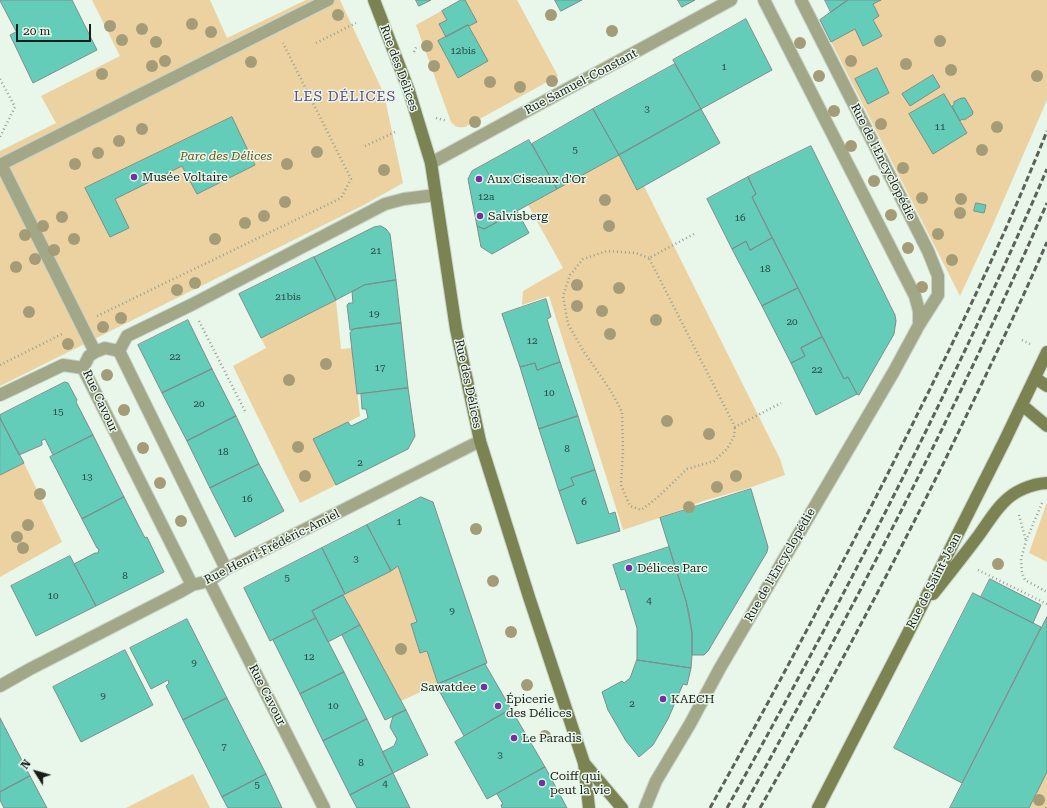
<!DOCTYPE html>
<html>
<head>
<meta charset="utf-8">
<style>
  body { margin:0 }
  #map { position:relative; width:1047px; height:808px; overflow:hidden; background:#e9f6ea; font-family:"Roboto Serif",serif }
  canvas { display:block }
  .north { position:absolute; left:16px; top:752px; width:40px; height:40px; -webkit-text-stroke:3px #e9f6ea; paint-order:stroke; rotate:307deg; font-size:11px; font-weight:700; line-height:16px; text-align:center; color:#181d19 }
  .north::after { content:''; display:block; margin:auto; width:14px; height:18px; background:#181d19; clip-path:polygon(50% 0,100% 100%,50% 72%,0 100%) }
  .scale { position:absolute; left:16px; top:24px; width:75px; height:18px; box-sizing:border-box; border:2px solid #181d19; border-top:0; padding-left:5px; font-size:12px; line-height:14px; white-space:nowrap; color:#181d19; -webkit-text-stroke:3px #e9f6ea; paint-order:stroke }
</style>
</head>
<body>
<div id="map">
<canvas width="1047" height="808"></canvas>
<div class="north">N</div>
<div class="scale">20 m</div>
</div>
<script>
const ctx = document.querySelector('canvas').getContext('2d');
ctx.lineJoin = 'round';
function paint(path, color) { ctx.fillStyle = color; ctx.fill(path, 'evenodd'); }
function stroke(path, color, width, dash) { ctx.strokeStyle = color; ctx.lineWidth = width; ctx.lineCap = dash ? 'butt' : 'round'; ctx.setLineDash(dash || []); ctx.stroke(path); }
function write(font, color, halo, rows, align = 'center') {
  ctx.font = font + ' "Roboto Serif",serif'; ctx.lineWidth = 3; ctx.setLineDash([]); ctx.textBaseline = 'middle'; ctx.strokeStyle = halo; ctx.fillStyle = color; for (const [text, x, y, turn = 0] of rows) {
    ctx.save(); ctx.translate(x, y); ctx.rotate((+turn || 0) * Math.PI / 180); ctx.textAlign = isNaN(turn) ? turn : align; if (halo) ctx.strokeText(text, 0, 0); ctx.fillText(text, 0, 0); ctx.restore();
  }
}
const green = new Path2D(`
  M92,0h118l17,38 79,-38h34l44,94 19,89 -41,23 -362,180v-235l56,-28 -15,-27 79,-40z
  M461,0h56l41,76 -93,51c-7,1 -9,0 -14,-5l-35,-97z
  M848,0h199v100l-56,129 -31,67 -140,-276z
  M619,155l18,34 7,-3 136,273 5,16 -36,13 -46,13 -32,13 -48,16 -74,-234 -27,9 1,-14 40,-23 -35,-63z
  M336,300l5,49 11,-1 8,68 -46,23 22,46 -36,18 -67,-137 33,-18 -5,-10z
  M24,463l38,79 -62,35v-102z
  M1047,502v60l-18,-9z
  M398,566l19,56 -6,2 9,29 7,-2 11,33 -37,17 -58,-106z
  M1047,772v36h-18z
  M193,774l17,34h-84z`);
const building = new Path2D(`
  M0,0h72l25,50 -64,33 -23,-48 6,-3z
  M416,0h15l-12,6z
  M461,0h4l12,22 -8,4 -1,-1 -22,12 -7,-13 8,-4 -5,-9z
  M555,0h27l-21,11z
  M678,0h17l-13,7z
  M825,0h23l-17,12z
  M848,0h33l-8,4 6,12 -6,4 9,16 -19,10 -8,-17 -24,13 -11,-22z
  M746,19l26,51 -71,39 -28,-49z
  M468,25l20,36 -30,17 -20,-37z
  M675,64l26,45 -82,46 -26,-46z
  M877,68l12,25 -21,11 -13,-25z
  M933,75l7,12 -30,19 -8,-12z
  M944,94l23,39 -34,21 -24,-40z
  M962,98h3l8,14 -1,3 -8,5 -2,-1 -2,2 -8,-15 2,-1v-3z
  M593,109l26,46 -62,34 -25,-45z
  M701,109l19,34 -83,47 -18,-35z
  M232,117l23,48 -58,29 -15,-28 -67,33 14,29 -19,9 -25,-49z
  M529,140l28,49 -73,40 -7,-3 -9,-47 4,-8z
  M811,146l84,169 1,6 -2,13 -35,61 -2,-1 -9,-17 -4,2 -92,-182 4,-3 -8,-17z
  M748,177l8,17 -4,3 20,41 -22,12 -4,-9 -14,8 -25,-50z
  M976,203l10,2 -2,8 -10,-2z
  M517,211l12,22 -37,21 -11,-7 -4,-21 7,3z
  M381,226l5,3 4,5 6,46 -32,5 -28,15 -22,-43 60,-30z
  M772,238l26,50 -36,18 -30,-57 14,-8 4,9z
  M314,257l22,43 -75,38 -22,-44z
  M396,280l5,43 -48,6 -1,1h-2l-3,-25 2,-2h4l-1,-11 12,-7z
  M798,288l24,49 -21,11 4,8 -14,7 -29,-57z
  M546,299l5,18 -4,2 13,43 -23,8 -2,-7 -15,4 -18,-53z
  M188,320l24,49 -50,24 -24,-48z
  M401,323l7,65 -51,6 -7,-61 3,-4z
  M822,337l22,42 4,-2 9,17 -41,21 -25,-52 14,-7 -4,-8z
  M560,362l18,54 -39,13 -19,-62 15,-4 2,7z
  M212,369l24,47 -49,25 -25,-48z
  M65,382l3,1 9,17 -1,2 17,33 -40,20 -8,-16 -4,2 1,1v3l-23,10 -19,-37v-3z
  M408,388l7,48 -7,13 -72,36 -23,-46 35,-17 3,4 17,-8 -2,-9h-4l-1,-15z
  M236,416l23,48 -49,24 -23,-47z
  M578,416l17,54 -24,8 3,7 -15,6 -20,-62z
  M0,418l24,45 -24,12z
  M93,435l31,62 -42,22 -32,-62z
  M259,464l25,47 -49,26 -25,-49z
  M595,470l14,44 6,-2 5,19 -43,13 -18,-53 15,-6 -3,-7z
  M751,489l17,58 -1,5 -59,99 -4,4h-12v-22l-6,-32 -26,-83z
  M124,497l21,41 2,-1 17,35 -68,34 -22,-42 21,-11h3l1,-4 -2,-1 -15,-29z
  M421,497l12,5 54,161 -49,21 -11,-33 -7,2 -9,-29 6,-2 -19,-56 -7,5 -24,-46z
  M367,525l24,46 -46,23 -23,-46z
  M669,547l17,54 3,12 3,20v22l-1,13 -54,-8v-32l-12,-39 -4,1 -8,-25z
  M322,548l23,46 -33,17 4,7 -46,23 -26,-53z
  M70,556l26,50 -60,30 -25,-50z
  M990,579l51,26 -8,18 -52,-26z
  M973,593l68,34 -79,156 -68,-35z
  M343,595l17,30 -32,17 -16,-31z
  M1047,617v155l-18,36h-79z
  M316,618l28,54 -44,22 -27,-54z
  M187,619l40,79 -44,22 -17,-34 3,-3 -1,-3 -17,9 -21,-41z
  M360,625l46,85 -21,10 -43,-85z
  M125,650l28,55 -72,37 -28,-55z
  M637,660l54,8 -4,17 -4,-1 -15,35 -15,26 -14,12 -13,-16 -18,-31 -6,-18 20,-11 2,2 6,-5z
  M485,664l26,45 -47,27 -28,-51z
  M344,672l23,47 -44,22 -23,-47z
  M227,698l39,76 -44,23 -39,-77z
  M511,709l34,58 -58,32 -32,-57z
  M406,710l22,45 -35,18 -11,-21 12,-6 3,-7 -7,-12 3,-11z
  M0,718l30,58 -30,16z
  M367,719l26,54 -43,22 -27,-54z
  M545,767l22,41h-65l-1,-3 2,-1 -6,-10z
  M393,773l17,35h-53l-7,-13z
  M266,774l16,34h-54l-6,-11z
  M30,776l17,32h-43l-4,-8v-8z`);
const path = new Path2D(`
  M316,43l40,-20
  M414,52l3,-7
  M0,79l15,28 -15,30
  M436,118l11,3
  M365,146l30,-14
  M694,234l-45,24 86,169 46,-24
  M649,258l-13,-5 -29,-2 -24,8 -13,16 -7,21 5,28 16,28 27,39 11,21 1,39 -2,34 9,21 11,4 16,-12 30,-29 27,-8 13,-12 7,-12 1,-10
  M97,316l244,-118 10,-19 -68,-136
  M199,321l46,90
  M1022,340l8,4
  M0,365l64,-32
  M1042,503l-16,38 -5,18 1,14 3,7 22,12
  M1019,515l7,26
  M978,570l69,34
  M1046,808l1,-2`);
const street = new Path2D(`
  M764,0l151,296 4,15v14
  M431,163l300,-163
  M1,164l94,188
  M0,165l328,-165
  M119,351l8,-15 64,-31 194,-101 19,-5 32,-4
  M0,395l63,-30 20,3
  M209,581l115,227
  M192,585l-109,-217 6,-12 6,-4 10,-4 14,3 107,218
  M0,686l30,-17 150,-77 12,-7 17,-4 17,-12 16,-8 238,-120
  M645,808l11,-27 34,-57 30,-56 173,-295 26,-48 19,-30v-19l-10,-25 -127,-251`);
const secondary = new Path2D(`
  M374,0l35,91 22,72 25,166 24,112 49,156 55,166 5,45
  M1035,378l12,8
  M1022,405l25,21
  M933,594c16,-20 31,-39 46,-59 8,-11 15,-23 24,-32 11,-12 28,-19 44,-20
  M584,763l38,45
  M818,808l88,-171 99,-197 42,-88`);
const rail = new Path2D(`
  M710,808c73,-131 143,-263 209,-397 46,-92 90,-185 128,-280
  M727,808c116,-208 226,-420 320,-639
  M743,808c109,-198 214,-398 304,-605
  M760,808c66,-116 128,-233 187,-352 34,-71 69,-142 100,-214`);
const trees = [
  [338,15],
  [551,15],
  [192,24],
  [110,26],
  [142,29],
  [612,31],
  [211,32],
  [122,40],
  [940,41],
  [156,42],
  [800,43],
  [427,46],
  [165,61],
  [851,61],
  [251,62],
  [906,64],
  [152,66],
  [434,66],
  [951,70],
  [102,74],
  [819,76],
  [1037,76],
  [552,81],
  [490,82],
  [520,87],
  [834,111],
  [475,122],
  [881,124],
  [997,127],
  [142,129],
  [119,141],
  [851,146],
  [982,150],
  [317,152],
  [98,153],
  [75,164],
  [287,164],
  [903,168],
  [384,170],
  [874,181],
  [922,198],
  [961,199],
  [605,200],
  [285,202],
  [960,213],
  [891,215],
  [264,216],
  [62,217],
  [245,223],
  [43,226],
  [609,226],
  [938,234],
  [25,235],
  [74,239],
  [215,239],
  [908,248],
  [54,250],
  [35,259],
  [952,260],
  [16,267],
  [195,283],
  [577,285],
  [922,287],
  [619,288],
  [177,290],
  [577,306],
  [602,311],
  [29,312],
  [121,318],
  [656,320],
  [103,327],
  [610,334],
  [68,344],
  [326,364],
  [107,375],
  [289,380],
  [124,410],
  [667,421],
  [709,434],
  [298,447],
  [143,448],
  [305,476],
  [736,476],
  [160,483],
  [717,487],
  [40,494],
  [689,507],
  [181,521],
  [28,525],
  [476,529],
  [17,537],
  [23,548],
  [998,564],
  [493,581],
  [511,632],
  [401,649],
  [527,685],
  [545,736],
  [1039,800]
];
const markers = [
  [134,177,4,"#742fa3"],
  [479,179,4,"#742fa3"],
  [480,216,4,"#742fa3"],
  [629,568,4,"#742fa3"],
  [484,687,4,"#742fa3"],
  [663,699,4,"#742fa3"],
  [498,706,4,"#742fa3"],
  [514,738,4,"#742fa3"],
  [542,783,4,"#742fa3"]
];
const numberNames = [
  ["12bis",463,51],
  ["1",724,67],
  ["3",647,109],
  ["11",940,127],
  ["5",575,150],
  ["12a",486,197],
  ["16",740,218],
  ["21",376,251],
  ["18",765,269],
  ["21bis",288,297],
  ["19",374,314],
  ["20",792,322],
  ["12",532,341],
  ["22",175,357],
  ["17",380,368],
  ["22",817,370],
  ["10",549,393],
  ["20",199,404],
  ["15",58,412],
  ["8",567,449],
  ["18",223,452],
  ["2",360,463],
  ["13",87,477],
  ["16",247,499],
  ["6",584,502],
  ["1",399,522],
  ["3",356,559],
  ["8",125,576],
  ["5",287,578],
  ["10",53,596],
  ["4",649,601],
  ["9",452,611],
  ["12",309,657],
  ["9",194,663],
  ["9",103,696],
  ["2",632,704],
  ["10",333,706],
  ["7",224,747],
  ["3",500,755],
  ["8",361,763],
  ["4",385,784],
  ["5",257,785]
];
const streetNames = [
  ["Rue des Délices",399,68,70],
  ["Rue Samuel-Constant",581,82,-28],
  ["Rue de l'Encyclopédie",883,162,63],
  ["Rue des Délices",468,384,78],
  ["Rue Cavour",100,401,65],
  ["Rue Henri-Frédéric-Amiel",272,547,-27],
  ["Rue de l'Encyclopédie",780,565,-60],
  ["Rue de Saint-Jean",934,581,-63],
  ["Rue Cavour",267,695,63]
];
const parkNames = [
  ["Parc des Délices",226,156]
];
const poiNames = [
  ["Musée Voltaire",142,177],
  ["Aux Ciseaux d'Or",487,179],
  ["Salvisberg",488,216],
  ["Délices Parc",637,568],
  ["Sawatdee",476,687,"right"],
  ["Épicerie",506,699],
  ["des Délices",506,713],
  ["KAECH",671,699],
  ["Le Paradis",522,738],
  ["Coiff qui",550,776],
  ["peut la vie",550,790]
];
const quarterNames = [
  ["LES DÉLICES",345,97]
];
paint(green, '#ebd2a0');
paint(building, '#64cdba');
stroke(building, '#7c8d89', 1);
stroke(street, '#c8d3c9', 14);
stroke(secondary, '#c8d3c9', 14);
stroke(path, '#959f96', 2.5, [1, 3]);
stroke(street, '#a1a787', 12);
stroke(secondary, '#7b8352', 12);
stroke(rail, '#5b625c', 3, [6, 3]);
ctx.fillStyle = '#a49b77';
for (const [x, y] of trees) { ctx.beginPath(); ctx.arc(x, y, 6, 0, 2 * Math.PI); ctx.fill(); }
for (const [x, y, r, color] of markers) { const dot = new Path2D(); dot.arc(x, y, r, 0, 2 * Math.PI); ctx.fillStyle = color; ctx.fill(dot); stroke(dot, '#e9f6ea', 1.5); }
write('10px', '#2b4941', null, numberNames);
write('12px', '#181d19', '#e9f6ea', streetNames);
write('italic 12px', '#6b5119', '#e9f6ea', parkNames);
write('12px', '#181d19', '#e9f6ea', poiNames, 'left');
ctx.letterSpacing = '1px';
write('14px', '#684783', '#e9f6ea', quarterNames);
ctx.letterSpacing = '0px';
</script>
</body>
</html>
